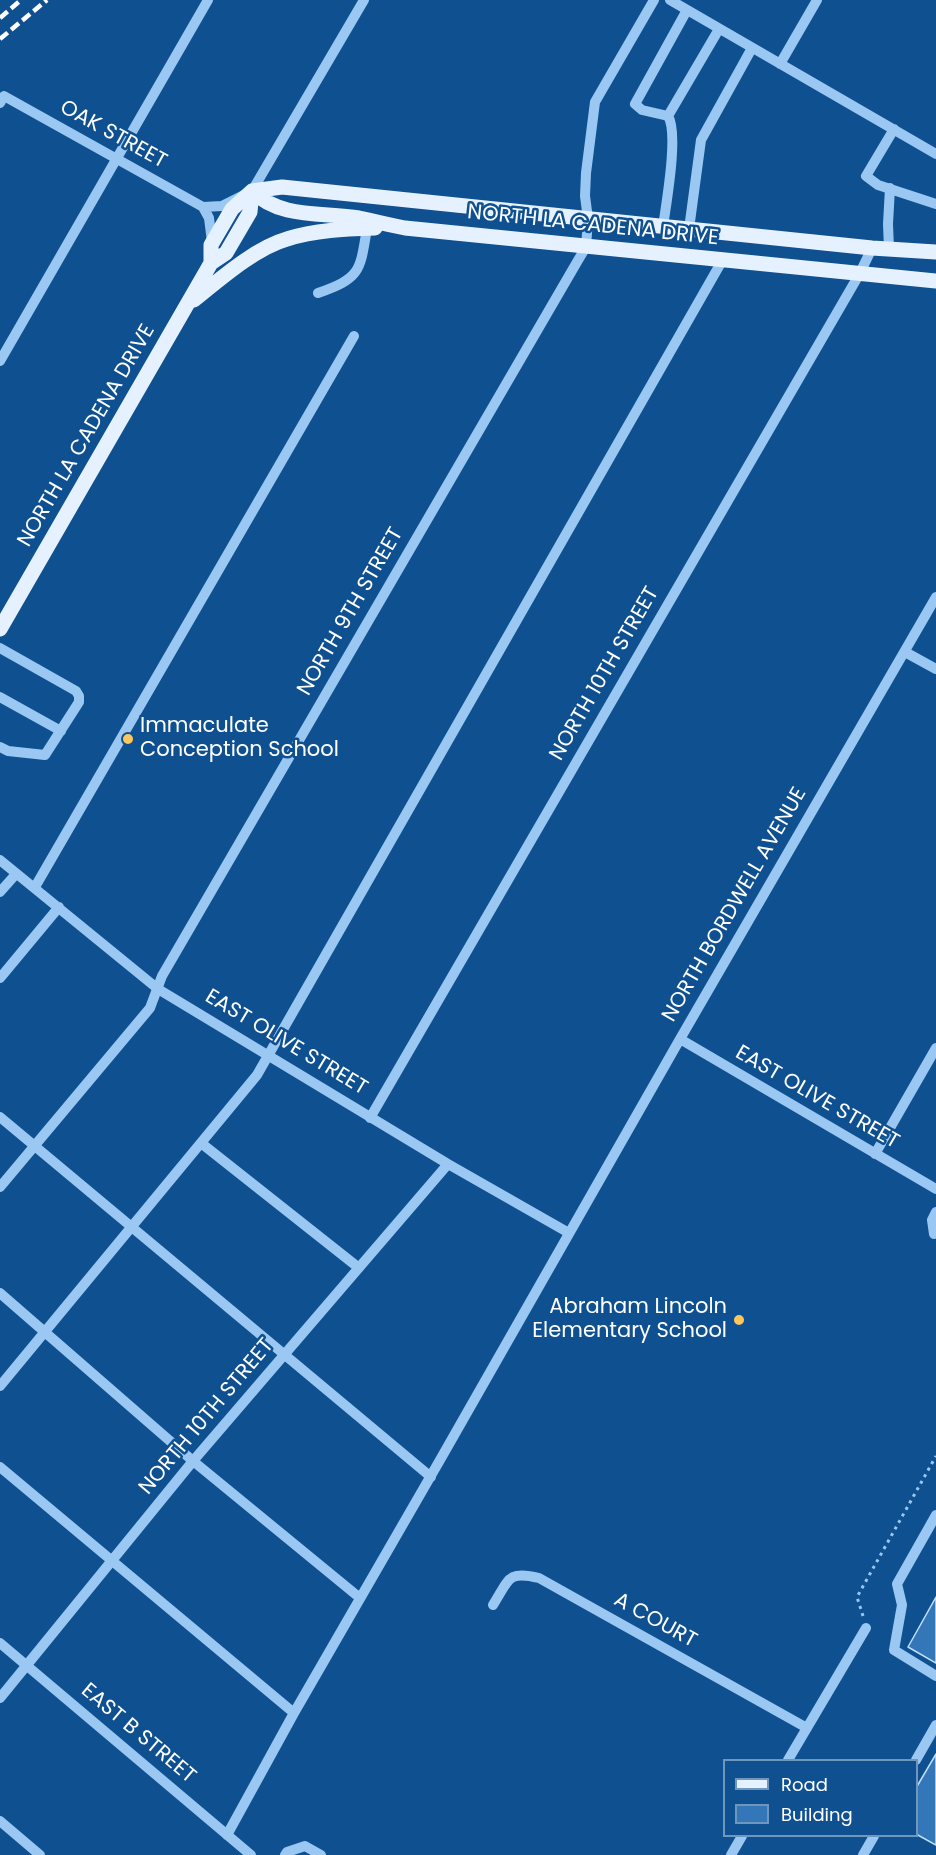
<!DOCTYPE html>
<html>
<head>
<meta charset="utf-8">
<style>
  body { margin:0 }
  #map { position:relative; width:936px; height:1855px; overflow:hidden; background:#0f5091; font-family:Poppins,sans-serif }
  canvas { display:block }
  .legend { position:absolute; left:723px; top:1759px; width:195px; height:78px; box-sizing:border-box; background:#0f5091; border:2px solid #6f96bd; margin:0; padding:8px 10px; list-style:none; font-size:18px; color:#fff }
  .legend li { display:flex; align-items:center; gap:12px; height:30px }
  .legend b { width:30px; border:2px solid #6f96bd }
</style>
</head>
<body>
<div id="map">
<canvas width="936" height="1855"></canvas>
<ul class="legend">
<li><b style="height:8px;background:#e6f1ff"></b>Road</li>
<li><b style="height:16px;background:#3477b8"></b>Building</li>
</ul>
</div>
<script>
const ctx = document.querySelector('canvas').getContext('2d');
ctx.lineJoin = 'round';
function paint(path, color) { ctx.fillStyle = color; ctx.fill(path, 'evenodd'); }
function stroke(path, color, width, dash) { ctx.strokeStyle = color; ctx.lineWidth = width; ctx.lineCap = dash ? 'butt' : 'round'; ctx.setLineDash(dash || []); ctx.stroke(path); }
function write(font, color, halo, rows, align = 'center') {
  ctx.font = font + ' Poppins,sans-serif'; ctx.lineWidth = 5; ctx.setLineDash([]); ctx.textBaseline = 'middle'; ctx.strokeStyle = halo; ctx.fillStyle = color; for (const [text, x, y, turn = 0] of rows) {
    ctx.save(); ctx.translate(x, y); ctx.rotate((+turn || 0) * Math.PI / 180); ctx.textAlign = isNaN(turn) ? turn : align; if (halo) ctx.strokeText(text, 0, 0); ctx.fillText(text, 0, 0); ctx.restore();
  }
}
const building = new Path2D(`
  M936,1597v66l-28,-16z
  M936,1754v91l-20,-11v-46z`);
const path = new Path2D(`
  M863,1616l-6,-19 79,-141`);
const minor = new Path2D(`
  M670,0l266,154
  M687,10l-52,94 7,6 26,6 51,-87
  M780,64l37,-64
  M0,103l4,-7 199,111 6,11 3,24
  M894,129l-28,47 12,9 58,19
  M203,207l19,-1 30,-15 112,-191
  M663,227c3,-23 16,-94 5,-111
  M689,229l12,-89 51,-92
  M889,249l-1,-25 2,-36
  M318,293c43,-15 42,-22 49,-65
  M0,361l208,-361
  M0,648l76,43 3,5v6l-34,53 -37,-4 -8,-4
  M905,652l31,17
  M0,697l61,34
  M0,860l158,129 290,175 121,69
  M35,887l319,-551
  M0,892l16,-18
  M0,978l59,-71
  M680,1039l256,150
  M0,1117l431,360
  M370,1118l490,-845 12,-25
  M201,1143l158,125
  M875,1154l61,-106
  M0,1187l150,-179 12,-32 415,-714 9,-15 2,-28 -3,-23 1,-23 9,-71 59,-102
  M934,1234l-2,-14 4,-8
  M0,1293l193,168 167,137
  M0,1386l257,-311 465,-814
  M0,1467l294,246
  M936,1515l-39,69 5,21 -8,45 42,26
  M493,1605c16,-25 14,-35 46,-27l268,150
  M0,1643l251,212
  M0,1698l193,-237 255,-297
  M788,1760l78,-132
  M916,1760l20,-35
  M0,1821l40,34
  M227,1835l67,-122 146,-253 240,-421 256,-442
  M285,1855l2,-3 18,-6 16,9
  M731,1855l11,-19
  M863,1855l11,-19`);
const major = new Path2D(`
  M252,191c29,28 69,21 107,27 15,3 30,7 46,10l531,53
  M211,263v-18l21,-36 20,-18 30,-4 590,61 64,4
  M194,300c25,-20 61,-52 93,-61 28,-9 58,-10 88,-11
  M0,629l211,-366 15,-10 24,-41 2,-21`);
const rail = new Path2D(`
  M0,18l21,-18
  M0,39l47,-39`);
const markers = [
  [128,739,6,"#ffc65c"],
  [739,1320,6,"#ffc65c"]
];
const streetNames = [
  ["OAK STREET",113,135,29],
  ["NORTH LA CADENA DRIVE",593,226,6],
  ["NORTH LA CADENA DRIVE",87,436,-60],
  ["NORTH 9TH STREET",351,612,-60],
  ["NORTH 10TH STREET",605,674,-60],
  ["NORTH BORDWELL AVENUE",735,905,-60],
  ["EAST OLIVE STREET",286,1043,31],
  ["EAST OLIVE STREET",817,1098,30],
  ["NORTH 10TH STREET",207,1417,-50],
  ["A COURT",655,1621,29],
  ["EAST B STREET",138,1734,40]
];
const poiNames = [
  ["Immaculate",140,727],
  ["Conception School",140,751],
  ["Abraham Lincoln",727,1308,"right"],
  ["Elementary School",727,1332,"right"]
];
paint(building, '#3477b8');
stroke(building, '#c1e0fe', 1.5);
stroke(path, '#9ac8f3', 3, [3, 4.5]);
stroke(minor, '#9ac8f3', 10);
stroke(major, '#e6f1ff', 15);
stroke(rail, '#fff', 4.5, [10, 4.5]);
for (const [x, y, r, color] of markers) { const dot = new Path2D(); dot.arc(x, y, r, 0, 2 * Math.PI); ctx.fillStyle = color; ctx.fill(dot); stroke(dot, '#0f5091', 2); }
write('21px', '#fff', '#0f5091', streetNames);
write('21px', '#fff', '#0f5091', poiNames, 'left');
</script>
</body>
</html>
